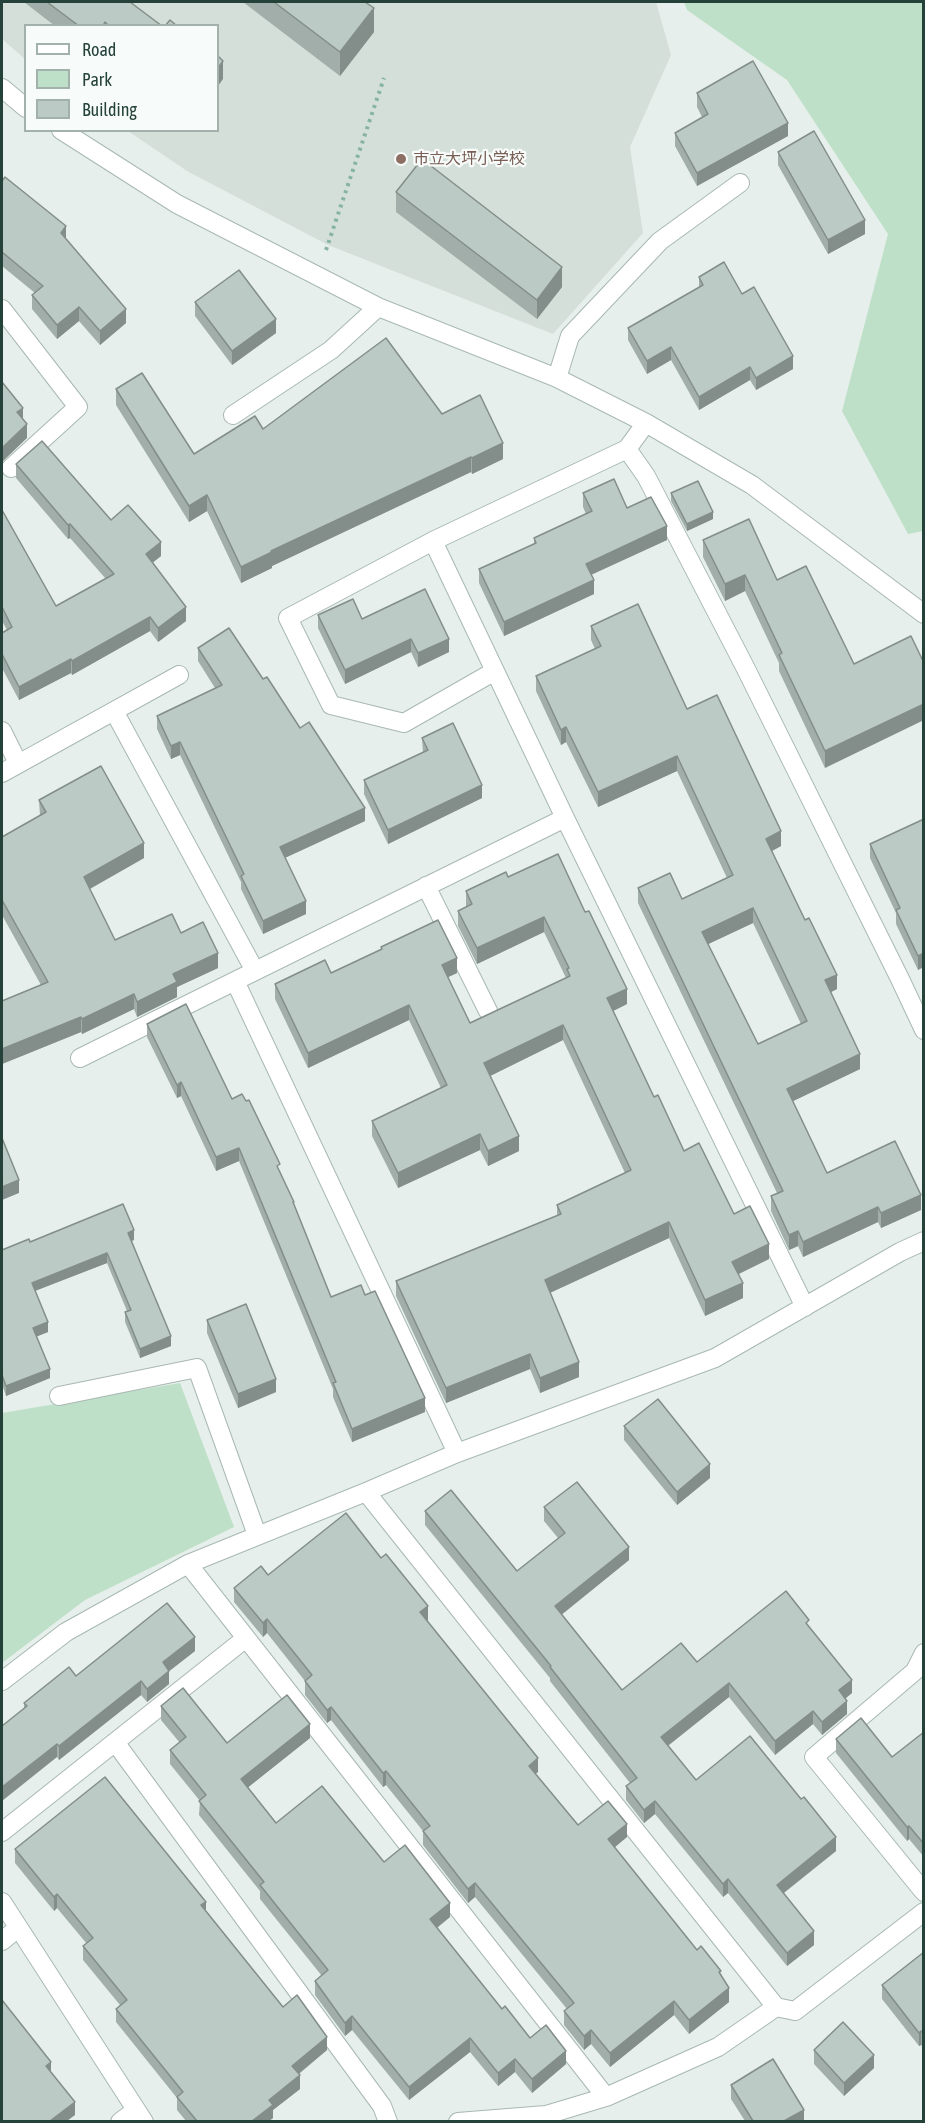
<!DOCTYPE html>
<html>
<head>
<meta charset="utf-8">
<style>
  body { margin:0 }
  #map { position:relative; width:925px; height:2123px; overflow:hidden; background:#e6efeb; font-family:"Asap Condensed",sans-serif }
  canvas { display:block }
  .frame { position:absolute; inset:0; border:3px solid #24423a; pointer-events:none }
  .legend { position:absolute; left:24px; top:24px; width:195px; height:108px; box-sizing:border-box; background:#f7fbf9; border:2px solid #a3b1ad; margin:0; padding:8px 10px; list-style:none; font-size:18px; color:#24423a }
  .legend li { display:flex; align-items:center; gap:12px; height:30px }
  .legend b { width:30px; border:2px solid #a3b1ad }
</style>
</head>
<body>
<div id="map">
<canvas width="925" height="2123"></canvas>
<div class="frame"></div>
<ul class="legend">
<li><b style="height:8px;background:#fff"></b>Road</li>
<li><b style="height:16px;background:#bfe0c8"></b>Park</li>
<li><b style="height:16px;background:#bbcac4"></b>Building</li>
</ul>
</div>
<script>
const ctx = document.querySelector('canvas').getContext('2d');
ctx.lineJoin = 'round';
function paint(path, color) { ctx.fillStyle = color; ctx.fill(path, 'evenodd'); }
function stroke(path, color, width, dash) { ctx.strokeStyle = color; ctx.lineWidth = width; ctx.lineCap = dash ? 'butt' : 'round'; ctx.setLineDash(dash || []); ctx.stroke(path); }
function write(font, color, halo, rows, align = 'center') {
  ctx.font = font + ' "Asap Condensed","Noto Sans JP",sans-serif'; ctx.lineWidth = 4.5; ctx.setLineDash([]); ctx.textBaseline = 'middle'; ctx.strokeStyle = halo; ctx.fillStyle = color; for (const [text, x, y, turn = 0] of rows) {
    ctx.save(); ctx.translate(x, y); ctx.rotate((+turn || 0) * Math.PI / 180); ctx.textAlign = isNaN(turn) ? turn : align; if (halo) ctx.strokeText(text, 0, 0); ctx.fillText(text, 0, 0); ctx.restore();
  }
}
const built = new Path2D(`
  M2,2h654l15,53 -41,92 13,86 -90,101 -225,-89 -141,-74 -59,-40 90,-1v-104h-192l-1,33 -23,-20z`);
const green = new Path2D(`
  M684,2h239v529l-15,3 -66,-123 46,-177 -101,-154 -100,-70z
  M180,1383l54,144 -149,73 -83,63v-250z`);
const path = new Path2D(`
  M326,250l58,-172`);
const minor = new Path2D(`
  M2,88l24,20
  M61,130l116,74 201,103 179,71 89,45 106,62 172,129
  M2,309l76,98 -67,61
  M557,378l13,-42 90,-95 80,-58
  M233,415l98,-65 47,-43
  M646,423l-19,26 19,27 99,191 155,312 24,51
  M627,449l-194,92 132,277 240,489
  M433,541l-145,77 43,87 73,18 91,-52
  M114,711l141,260
  M2,731l16,32
  M2,773l177,-98
  M426,886l62,125
  M80,1058l155,-77
  M59,1396l138,-28 60,167
  M457,1453l-222,-472 330,-163
  M366,1492l410,515 19,4 129,-99
  M188,1564l418,533
  M924,1653l-9,18 -101,86 110,135
  M2,1681l64,-49 122,-68 178,-72 91,-39 258,-95 185,-106 24,-11
  M115,1742l267,364 6,16
  M2,1832l244,-194
  M2,1902l142,220
  M2,1941l16,-13
  M120,2122l16,-12
  M458,2122l88,-7 60,-18 112,-50 58,-40`);
const wall = new Path2D(`
  M24,2h106l32,24h-107z
  M243,2h122l9,30 -34,44z
  M697,93l91,43 -91,50 -22,-40v-13l27,-16 -5,-10z
  M778,152l87,82 -37,20 -50,-89z
  M2,181l64,58 60,84 -26,22 -21,-24 -22,18 -25,-30v-14l3,-2 -33,-27z
  M396,192l166,95 -25,32 -141,-107z
  M699,277l43,17 51,75 -37,21 -6,-10 -51,30 -28,-50 -24,14 -19,-34v-12l71,-40z
  M195,302l81,31 -44,32 -37,-49z
  M116,389l78,65 69,-25 179,-15 61,45 -31,15 -1,-2 -199,94v2l-31,15 -34,-72 -18,11 -73,-117z
  M16,464l95,56 50,36 -8,6 33,59 -28,21 -8,-11 -78,44 -1,-2 -52,27 -17,-32v-35l5,-3 -5,-9v-111l54,96 50,-27 -36,-41 -2,1 -52,-61z
  M583,493l44,15 40,32 -76,35 3,19 -90,42 -25,-53v-14l55,-25v-6l52,-24 -3,-7z
  M671,493l42,26 -26,12 -16,-30z
  M703,540l74,40 77,84 -29,104 -46,-97v-8l-34,-72 -20,10 -22,-44z
  M318,615l44,4 87,33 -31,15 -7,-15 -66,32 -27,-56z
  M591,626l96,83 94,137 -9,5 65,138 -6,3 29,77 -67,32 34,72 94,37 -40,18 -3,-6 -75,35 -5,-11 -9,4 -18,-39v-15l6,-3 -139,-290v-15l44,11 45,-21 -50,-107 -79,36 -32,-65 -5,3 -25,-54v-15l59,-27 -4,-9zM753,923l48,101 -43,20 -50,-100z
  M198,648l65,31 37,49 65,93 -80,37 21,56 -43,20 -22,-45v-7l-61,-127 -9,4 -14,-30v-13l58,-28 -17,-27z
  M422,738l60,60 -94,46 -24,-50v-14l59,-27z
  M39,800l105,58 -54,31 25,51 66,-7 37,35 -41,19v10l-40,20 -3,-8 -52,25 -1,-2 -79,32v-63l39,-16 -39,-70v-78l38,-21z
  M924,819l-6,151 -22,-46v-11l-26,-55v-14z
  M508,877l119,127 -14,7 41,86 30,54 85,108 -30,15 4,24 -38,18 -36,-78 -119,55 29,84 -39,16 -10,-24 -84,34 -50,-107v-15l161,-65v-11l68,-32 -62,-133 -73,36 29,75 -31,15 -8,-16 -82,38 -26,-52v-15l69,-33 -32,-68 -101,48 -33,-69v-15l56,-11 50,-23v-3l76,26 -9,4 22,46 96,-45 -22,-46 -67,32 -19,-38v-15l8,-4v-16z
  M147,1024l85,75 48,72 51,126 34,-2 60,117 -73,30 -19,-45v-8l-94,-228 -23,10 -35,-75 -4,2 -30,-61z
  M134,1240l-2,1 39,105 -31,12 -15,-36v-10l2,-1 -20,-48 -72,28 13,41 -11,4 13,42 -44,18 -4,-12v-134l28,-8z
  M207,1320l69,72 -38,16 -31,-75z
  M624,1426l86,52 -33,27 -53,-65z
  M544,1507l85,53 -68,55 61,75 75,-28 112,-35 43,66 -7,5 2,16 -25,21 -9,-11 -38,31 -46,-58 -61,49 28,34 140,71 -52,42 30,52 -27,21 -59,-73 -5,4 -68,-83 -11,9 -18,-23v-14l4,-3 -80,-102v-3l-125,-153v-14l92,60 41,-33 -14,-17z
  M268,1575l160,45 -1,1 111,151 -3,2 43,51 49,12 -13,10 83,103 24,24 8,28 -40,32 -15,-19 -64,52 -19,-23 -7,6 -20,-25v-14l3,-2 -92,-112 -7,6 -45,-58v-14l-37,-46 -3,2 -52,-67 -4,3 -22,-28v-14l-38,-48 -4,4 -29,-35v-14z
  M195,1651l-26,20v13l-22,18 -6,-7 -82,65 -35,-52v-5l52,-27z
  M161,1706l66,37 83,-5 -62,49 28,36 108,39 66,55 -13,11 65,81 28,29 36,26 -34,29 -17,-21 -17,14 -28,-34 -61,48 -57,-70 -7,6 -30,-41v-14l7,-5 -62,-77v-8l-61,-76 1,-14 -30,-37v-14l10,-7 -19,-23z
  M924,1732v125l-15,-18 -2,2 -71,-88v-14l56,18z
  M15,1849l191,63 77,95 44,43 -28,24 1,15 -27,21v8l-4,3h-83l-9,-11v-12l-61,-76v-13l4,-4 -37,-45v-14l4,-2 -30,-36 -3,3 -39,-48z
  M924,1952v96l-3,-3 -2,1 -37,-47v-14z
  M814,2050l60,18 -30,28 -30,-32z
  M731,2085l73,36h-59l-14,-22z`);
const shadedWall = new Path2D(`
  M374,8v24l-34,44v-24z
  M223,61v18l-5,7v-18z
  M788,123v13l-91,50v-13z
  M865,220v14l-37,20v-14z
  M66,226v14l-5,-7z
  M562,267v20l-25,32v-19z
  M79,307v14l-22,18v-14z
  M126,309v14l-26,22v-14z
  M276,319v14l-44,32v-14z
  M671,347v13l-24,14v-13z
  M793,356v13l-37,21v-12z
  M750,367v13l-51,30v-13z
  M23,408v14l-6,-10z
  M27,424v14l-25,24v-14z
  M503,443v16l-31,15v-16z
  M471,457v15l-199,94v2l-31,15v-16l30,-16z
  M207,495v16l-18,11v-16z
  M713,512v7l-26,12v-7z
  M70,524v14l-2,1v-14z
  M667,526v14l-81,37v-13z
  M161,542v14l-15,12v-14z
  M745,575v16l-20,10v-17z
  M594,580v14l-90,42v-14z
  M186,607v14l-28,21v-14z
  M150,617v14l-78,44v-14z
  M411,639v13l-66,32v-14z
  M449,639v13l-31,15v-14z
  M71,659v14l-52,27v-13z
  M924,704v16l-99,48v-17z
  M566,727v15l-5,3v-15z
  M180,742v13l-9,4v-13z
  M677,756v15l-79,36v-15z
  M482,785v13l-94,46v-14z
  M365,808v13l-85,39v-13z
  M781,831v15l-15,8v-15z
  M144,843v15l-60,34v-15z
  M306,901v13l-43,20v-13z
  M753,908v15l-51,24v-15z
  M544,917v15l-67,32v-16z
  M218,953v15l-41,19v10l-40,20v-15l36,-28z
  M924,953v14l-6,3v-14z
  M457,958v15l-15,7v-15z
  M837,975v14l-12,6v-15z
  M627,989v15l-20,10v-16z
  M134,994v15l-52,25v-15z
  M409,1005v15l-101,48v-15z
  M81,1017v15l-79,32v-15z
  M563,1025v15l-79,39v-16z
  M860,1054v15l-73,35v-15z
  M181,1082v14l-4,2v-13z
  M480,1134v16l-82,38v-15z
  M519,1136v15l-31,15v-15z
  M239,1148v13l-23,10v-14z
  M19,1180v13l-17,7v-13z
  M921,1195v15l-40,18v-15z
  M878,1207v15l-75,35v-15z
  M669,1222v16l-124,57v-15z
  M134,1230v10l-6,2v-9z
  M798,1231v15l-9,4v-15z
  M769,1244v15l-37,18v-15z
  M107,1253v10l-75,29v-9z
  M743,1283v15l-38,18v-16z
  M48,1322v10l-15,6v-10z
  M171,1336v10l-31,12v-9z
  M530,1354v15l-84,34v-15z
  M579,1362v15l-39,16v-15z
  M50,1369v9l-44,18v-10z
  M276,1379v13l-38,16v-14z
  M425,1398v14l-73,30v-13z
  M710,1464v14l-33,27v-13z
  M629,1547v13l-74,60v-14z
  M428,1606v14l-8,6v-14z
  M267,1619v14l-4,4v-14z
  M195,1637v14l-32,25v-14z
  M169,1671v13l-22,18v-13z
  M852,1680v13l-13,11v-14z
  M141,1681v14l-82,65v-14z
  M729,1683v14l-68,54v-14z
  M847,1701v13l-25,21v-13z
  M331,1707v13l-4,3v-13z
  M813,1711v13l-38,31v-14z
  M310,1724v14l-69,55v-14z
  M57,1744v13l-55,44v-14z
  M538,1758v14l-9,7v-13z
  M386,1771v14l-3,2v-14z
  M655,1801v13l-11,9v-13z
  M627,1824v13l-19,16v-14z
  M909,1826v13l-2,2v-14z
  M836,1837v14l-59,47v-13z
  M728,1879v14l-5,4v-13z
  M475,1883v14l-7,6v-14z
  M57,1894v14l-3,3v-14z
  M206,1902v13l-5,-10z
  M450,1903v14l-20,16v-14z
  M814,1931v14l-27,21v-13z
  M729,1988v14l-40,32v-14z
  M674,2001v14l-64,52v-14z
  M352,2016v14l-7,6v-13z
  M591,2030v14l-7,6v-14z
  M921,2031v14l-2,1v-13z
  M327,2037v13l-35,29v-13z
  M470,2038v14l-61,48v-13z
  M566,2051v13l-34,29v-14z
  M874,2055v13l-30,28v-13z
  M515,2059v13l-17,14v-13z
  M51,2062v14l-5,-10z
  M300,2075v14l-27,21v8l-4,3h-17l17,-21z
  M75,2102v13l-8,6h-17z
  M804,2110v11h-20z`);
const building = new Path2D(`
  M47,2h83l32,24h-53l-4,-4 -2,4h-24z
  M274,2h91l9,6 -34,44z
  M170,20l7,6h-12z
  M218,56l5,5 -5,7z
  M753,61l35,62 -91,50 -22,-40 33,-19 -11,-21z
  M814,131l51,89 -37,20 -50,-88z
  M422,159l140,108 -25,33 -141,-108z
  M5,177l61,49 -5,7 65,76 -26,22 -21,-24 -22,18 -25,-30 11,-9 -41,-34v-71z
  M724,262l18,32 12,-7 39,69 -37,22 -6,-11 -51,30 -28,-50 -24,14 -19,-33 75,-43 -4,-8z
  M239,270l37,49 -44,32 -37,-49z
  M386,338l56,76 38,-19 23,48 -31,15 -1,-1 -200,94 1,1 -31,15 -34,-72 -18,11 -73,-117 26,-16 52,81 61,-38 8,13z
  M2,382l21,26 -6,4 10,12 -25,24z
  M42,441l69,79 17,-15 33,37 -15,12 40,53 -28,21 -8,-11 -78,44 -1,-2 -52,28 -17,-33v-21l10,-6 -10,-20v-97l54,96 58,-32 -44,-50 -2,1 -52,-61z
  M614,479l13,29 24,-11 16,29 -81,38 8,16 -90,42 -25,-53 57,-26 -2,-5 58,-27 -9,-18z
  M698,481l15,31 -26,12 -16,-31z
  M749,519l28,61 29,-14 48,98 57,-28 13,27v41l-99,47 -46,-96 3,-2 -37,-78 -20,9 -22,-44z
  M425,589l24,50 -31,14 -7,-14 -66,31 -27,-55 35,-16 9,20z
  M638,604l49,105 30,-14 64,136 -15,8 39,81 4,-2 28,57 -12,5 35,74 -73,35 40,84 68,-32 26,54 -40,18 -3,-6 -75,35 -5,-11 -9,4 -18,-39 12,-5 -145,-303 32,-15 12,26 51,-24 -56,-119 -79,36 -32,-65 -5,3 -25,-54 65,-30 -10,-20zM753,908l54,113 -49,23 -56,-112z
  M229,628l34,51 4,-2 33,51 9,-6 56,86 -85,39 26,54 -43,20 -22,-45 3,-2 -64,-132 -9,4 -14,-30 65,-31 -24,-37z
  M453,723l29,62 -94,45 -24,-50 64,-30 -6,-12z
  M101,766l43,77 -60,34 31,63 57,-26 9,19 22,-11 15,31 -45,21 4,8 -40,20 -3,-8 -52,25 -1,-2 -79,32v-48l46,-19 -46,-82v-63l44,-25 -7,-12z
  M924,819v134l-6,3 -22,-46 4,-2 -30,-64z
  M558,854l27,58 4,-1 38,78 -20,9 47,99 4,-2 26,56 15,-8 35,71 16,-8 19,38 -37,18 11,21 -38,17 -36,-78 -124,58 34,82 -39,16 -10,-24 -84,34 -50,-107 165,-67 -4,-9 74,-35 -68,-145 -79,38 35,73 -31,15 -8,-17 -82,39 -26,-52 75,-36 -38,-80 -101,48 -33,-69 50,-24 6,13 51,-24 -1,-2 57,-27 19,38 -15,7 28,58 100,-47 -3,-7 2,-1 -25,-51 -67,31 -19,-37 14,-7 -6,-13 40,-19 2,5z
  M186,1004l46,95 10,-5 4,7 3,-1 31,64 -3,2 17,36h-1l38,95 30,-12 4,10 10,-4 50,107 -73,31 -19,-46 3,-1 -97,-234 -23,9 -35,-75 -4,3 -30,-61z
  M2,1138l17,42 -17,7z
  M123,1204l11,26 -6,3 43,103 -31,13 -15,-37 6,-2 -24,-57 -75,30 16,39 -15,6 17,41 -44,17 -4,-11v-125l27,-11 1,3z
  M246,1304l30,75 -38,15 -31,-74z
  M658,1399l52,65 -33,28 -53,-66z
  M577,1482l52,65 -74,59 67,84 59,-47 16,19 89,-71 23,29 -3,3 46,57 -13,10 8,11 -25,21 -9,-11 -38,30 -46,-58 -68,54 35,43 54,-44 51,63 3,-2 32,40 -59,48 37,46 -27,22 -59,-74 -5,5 -68,-83 -11,9 -18,-24 11,-8 -87,-111 1,-1 -126,-155 26,-21 66,81 48,-38 -21,-26z
  M346,1513l35,45 5,-4 42,52 -8,6 118,146 -9,8 49,59 30,-24 19,23 -19,15 89,111 4,-4 20,25 -2,1 10,16 -40,32 -15,-19 -64,52 -19,-23 -7,6 -20,-25 10,-8 -99,-120 -7,6 -45,-58 7,-5 -44,-55 -3,2 -52,-66 -4,3 -22,-29 7,-6 -45,-56 -4,4 -29,-35 27,-22 7,9z
  M167,1603l28,34 -32,25 6,9 -22,18 -6,-8 -82,65 -2,-2 -55,43v-61l25,-20 -3,-3 45,-36 7,9z
  M183,1688l44,55 60,-48 23,29 -69,55 35,44 46,-37 62,76 21,-17 45,58 -20,16 72,90 3,-3 25,32 16,-13 20,26 -34,28 -17,-20 -17,14 -28,-35 -61,49 -57,-71 -7,7 -30,-42 13,-11 -68,-85 4,-3 -65,-81 7,-6 -36,-45 16,-13 -25,-31z
  M861,1718l31,39 32,-25v112l-15,-18 -2,1 -71,-88z
  M105,1777l101,125 -5,3 82,102 14,-12 30,42 -35,29 8,9 -31,25 4,5 -21,16h-55l-20,-24 6,-5 -67,-83 11,-9 -44,-54 10,-8 -36,-44 -3,3 -39,-48z
  M924,1952v82l-3,-3 -2,2 -37,-48z
  M2,2000l49,62 -5,4 29,36 -25,19h-48z
  M843,2022l31,33 -30,28 -30,-33z
  M773,2059l31,51 -20,11h-31l-22,-36z`);
const markers = [
  [401,159,6,"#8d6e63"]
];
const educationNames = [
  ["市立大坪小学校",413,159]
];
paint(built, '#d4dfda');
paint(green, '#bfe0c8');
stroke(minor, '#a8b8b2', 20);
stroke(path, '#86b3a5', 4, [3, 4.5]);
stroke(minor, '#fff', 18);
paint(wall, '#a1aea9');
paint(shadedWall, '#838d89');
paint(building, '#bbcac4');
stroke(building, '#838d89', 1.5);
for (const [x, y, r, color] of markers) { const dot = new Path2D(); dot.arc(x, y, r, 0, 2 * Math.PI); ctx.fillStyle = color; ctx.fill(dot); stroke(dot, '#f7fbf9', 2); }
write('16px', '#785e54', '#f7fbf9', educationNames, 'left');
</script>
</body>
</html>
